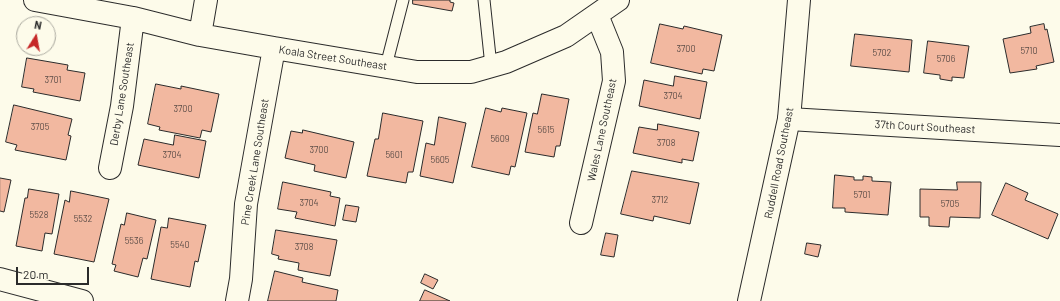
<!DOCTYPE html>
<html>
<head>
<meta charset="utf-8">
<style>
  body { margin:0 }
  #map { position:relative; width:1060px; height:301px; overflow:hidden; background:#fdfbea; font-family:Barlow,sans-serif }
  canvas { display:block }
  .north { position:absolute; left:16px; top:16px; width:40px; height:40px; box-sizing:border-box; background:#fdfbea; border:1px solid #a9a89e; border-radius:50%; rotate:11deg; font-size:11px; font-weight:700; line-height:16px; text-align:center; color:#2b2b2b }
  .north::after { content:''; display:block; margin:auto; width:14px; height:18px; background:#c62828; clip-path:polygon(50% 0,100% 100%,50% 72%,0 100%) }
  .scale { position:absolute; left:16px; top:267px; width:73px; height:18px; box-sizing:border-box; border:2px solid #2b2b2b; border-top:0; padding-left:5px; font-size:12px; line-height:14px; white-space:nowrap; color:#2b2b2b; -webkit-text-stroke:3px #fdfbea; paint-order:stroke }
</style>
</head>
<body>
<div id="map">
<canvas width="1060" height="301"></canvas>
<div class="north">N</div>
<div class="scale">20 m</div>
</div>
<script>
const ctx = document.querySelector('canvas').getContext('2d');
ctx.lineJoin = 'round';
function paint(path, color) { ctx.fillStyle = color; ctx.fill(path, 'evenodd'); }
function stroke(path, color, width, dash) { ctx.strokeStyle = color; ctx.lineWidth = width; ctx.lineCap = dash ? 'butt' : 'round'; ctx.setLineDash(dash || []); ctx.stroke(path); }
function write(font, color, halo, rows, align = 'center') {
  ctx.font = font + ' Barlow,sans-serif'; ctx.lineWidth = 3; ctx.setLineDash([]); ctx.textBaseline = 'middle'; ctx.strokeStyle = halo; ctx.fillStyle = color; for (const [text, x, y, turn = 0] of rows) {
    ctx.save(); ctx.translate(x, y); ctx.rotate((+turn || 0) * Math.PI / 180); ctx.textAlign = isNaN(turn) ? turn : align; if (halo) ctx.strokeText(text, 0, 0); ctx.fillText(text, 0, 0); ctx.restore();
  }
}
const building = new Path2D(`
  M413,0h37v2l4,1 -2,8 -39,-7z
  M660,24l23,5 1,-3 38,9 -8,36 -11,-2 -1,5 -51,-11z
  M1044,24l1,6 2,-1 7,33 -18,4 1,3 -27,4 -7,-34 28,-6 -1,-6z
  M855,34l57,6 -3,32 -58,-6z
  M928,41l41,5 -5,32 -12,-1v4l-12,-2v-4l-16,-2z
  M27,58l41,7 -1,5 18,3 -5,28 -47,-9 1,-3 -12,-2z
  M675,76l32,6 -7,37 -61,-13 5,-26 29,6z
  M156,84l25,5v-3l38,8 -8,38 -9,-2 -2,8 -41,-8 1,-3 -12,-3z
  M542,94l27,5 -9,47h-4l-2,11 -29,-5 8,-39 4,1z
  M14,105l58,14 -4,16 3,1 -5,24 -51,-10 2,-5 -11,-3z
  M486,108l15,4 1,-4 25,5 -12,54 -4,-1 -2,9 -37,-8z
  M383,113l40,8 -10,51h-5l-2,11 -39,-7 8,-37h3z
  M439,117l27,6 -13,60 -33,-7 6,-33 8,2z
  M658,124l41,8 -6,29 -11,-2v4l-49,-10 6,-26 18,3z
  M303,130l51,12 -8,36 -32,-7 1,-6 -30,-7 6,-27 11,2z
  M175,135l31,6 -7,37 -61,-13 6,-26 29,6z
  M632,171l67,12 -9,41 -36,-8 -1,5 -32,-7z
  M835,175l19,2v3h9v-4l9,1v4l19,1 -3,33 -43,-3v-4h-12z
  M0,178l11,2 -7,32 -4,-1z
  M283,182l48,10 -1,4 10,2 -5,28 -40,-8 2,-6 -19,-3z
  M957,182h24l-1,36 -30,-1 -1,10 -20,-1v-9h-9v-28l37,1z
  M1006,183l22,10 -3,7 33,14 -10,25 -56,-24z
  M29,189l30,5 -7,40 -7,-1 -3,18 -26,-5 9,-48h2z
  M71,191l38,8 -15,63 -40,-8 11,-54 4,2z
  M346,205l13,2 -3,15 -13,-2z
  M127,213l29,7 -9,39 -4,-1 -5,19 -24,-6 2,-6 -4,-1 9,-40 3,1z
  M169,218l37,7 -8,37 -3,-1 -5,26 -39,-8 10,-52 6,1z
  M276,230l61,10 -7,36 -32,-6 1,-7 -21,-4 1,-3 -7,-2z
  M606,233l12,2 -4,22 -13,-2z
  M807,243l14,2 -3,12 -13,-3z
  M275,271l28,7 -1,4 36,8 -2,11h-68z
  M425,274l13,6 -5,9 -12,-6z
  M425,290l25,11h-30z`);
const service = new Path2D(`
  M484,0l7,66
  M386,66l17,-66`);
const minor = new Path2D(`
  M35,0l98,18 67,17 74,13 143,24h54l35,-10 60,-26 52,-36
  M200,35l6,-35
  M789,119l271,16
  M110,168l12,-62 11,-88
  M581,223l33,-142 -2,-29 -15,-37
  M0,279l82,22
  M237,301l4,-22 5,-75 28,-156`);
const secondary = new Path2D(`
  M749,301l40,-182 10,-119`);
const numberNames = [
  ["3700",686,49],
  ["5710",1029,51],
  ["5702",882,53],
  ["5706",946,59],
  ["3701",53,80],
  ["3704",673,96],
  ["3700",183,109],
  ["3705",40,127],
  ["5615",546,130],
  ["5609",500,139],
  ["3708",666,143],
  ["3700",319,150],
  ["3704",172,155],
  ["5601",394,155],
  ["5605",440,160],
  ["5701",862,195],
  ["3712",660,200],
  ["3704",309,203],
  ["5705",950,204],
  ["5528",39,215],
  ["5532",83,219],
  ["5536",134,241],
  ["5540",180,245],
  ["3708",304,247]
];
const streetNames = [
  ["Koala Street Southeast",333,58,9],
  ["Derby Lane Southeast",122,94,-81],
  ["37th Court Southeast",925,127,3],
  ["Wales Lane Southeast",602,130,-78],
  ["Pine Creek Lane Southeast",255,162,-81],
  ["Ruddell Road Southeast",779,163,-79]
];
paint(building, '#f2b8a0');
stroke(building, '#2b2b2b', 1);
stroke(service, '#2b2b2b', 13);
stroke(minor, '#2b2b2b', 24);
stroke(secondary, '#2b2b2b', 24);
stroke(service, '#fdfbea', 11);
stroke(minor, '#fdfbea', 22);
stroke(secondary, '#fdfbea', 22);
write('9px', '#5d4e48', null, numberNames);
write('11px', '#2b2b2b', '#fdfbea', streetNames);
</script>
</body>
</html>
